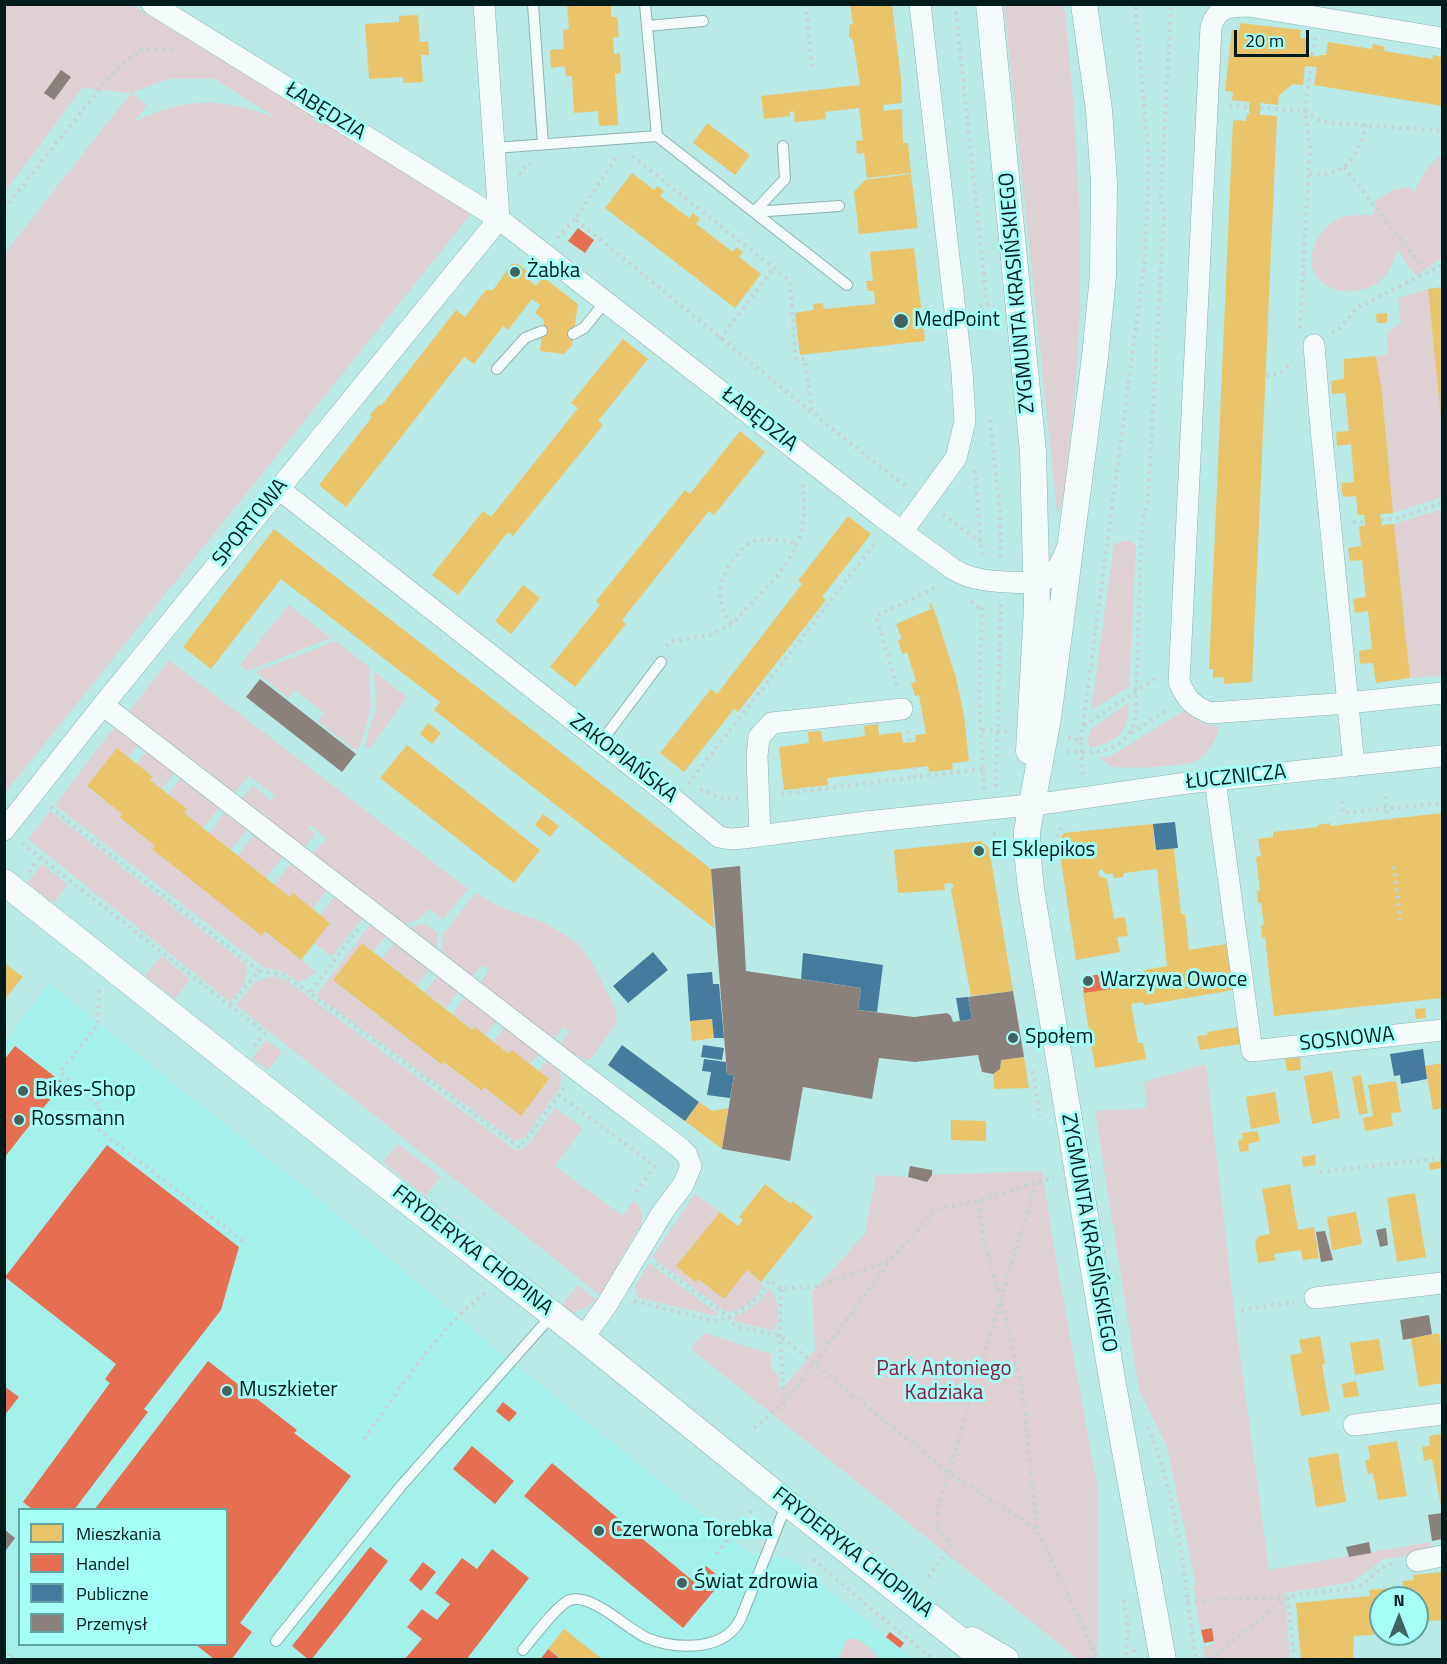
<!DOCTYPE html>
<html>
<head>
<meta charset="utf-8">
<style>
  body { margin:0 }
  #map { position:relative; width:1447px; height:1664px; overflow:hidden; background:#b9eae6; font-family:"Titillium Web",sans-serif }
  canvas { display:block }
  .frame { position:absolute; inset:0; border:6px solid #001b1a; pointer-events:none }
  .legend { position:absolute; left:18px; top:1508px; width:210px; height:138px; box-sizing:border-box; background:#a5fef7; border:2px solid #63a39f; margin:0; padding:8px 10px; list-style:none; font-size:18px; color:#001b1a }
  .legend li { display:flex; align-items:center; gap:12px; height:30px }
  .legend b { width:30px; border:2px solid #63a39f }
  .north { position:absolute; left:1369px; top:1586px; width:60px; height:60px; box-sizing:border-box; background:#a5fef7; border:2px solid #63a39f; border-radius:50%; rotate:0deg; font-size:16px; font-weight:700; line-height:24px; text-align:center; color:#001b1a }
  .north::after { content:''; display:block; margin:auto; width:21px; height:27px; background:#416361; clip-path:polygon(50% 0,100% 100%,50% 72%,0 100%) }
  .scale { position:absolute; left:1234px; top:30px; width:75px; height:27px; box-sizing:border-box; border:3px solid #001b1a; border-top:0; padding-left:8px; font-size:18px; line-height:21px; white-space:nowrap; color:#001b1a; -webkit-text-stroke:4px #a5fef7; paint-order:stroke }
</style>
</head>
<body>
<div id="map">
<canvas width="1447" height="1664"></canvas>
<div class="frame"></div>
<ul class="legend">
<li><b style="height:16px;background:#e9c46a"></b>Mieszkania</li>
<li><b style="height:16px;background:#e76f51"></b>Handel</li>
<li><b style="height:16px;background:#457b9d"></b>Publiczne</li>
<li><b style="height:16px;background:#8a817c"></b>Przemysł</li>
</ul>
<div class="north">N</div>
<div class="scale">20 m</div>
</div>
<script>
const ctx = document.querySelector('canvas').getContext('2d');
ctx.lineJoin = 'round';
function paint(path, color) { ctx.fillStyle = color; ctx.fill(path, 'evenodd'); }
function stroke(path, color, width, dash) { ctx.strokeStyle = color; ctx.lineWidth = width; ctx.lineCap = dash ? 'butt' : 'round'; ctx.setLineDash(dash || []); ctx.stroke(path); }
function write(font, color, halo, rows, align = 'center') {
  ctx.font = font + ' "Titillium Web",sans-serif'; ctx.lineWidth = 6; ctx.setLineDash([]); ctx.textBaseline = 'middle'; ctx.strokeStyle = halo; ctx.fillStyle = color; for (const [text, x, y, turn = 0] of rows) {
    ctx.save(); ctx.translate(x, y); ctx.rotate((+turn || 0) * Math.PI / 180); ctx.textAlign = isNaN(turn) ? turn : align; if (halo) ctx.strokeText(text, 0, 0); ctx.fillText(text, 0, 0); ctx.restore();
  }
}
const built = new Path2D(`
  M49,984l266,212 184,156 252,202 39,5 124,100h-909l-1,-616zM20,1510h206v134h-206z`);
const green = new Path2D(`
  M5,5h127l340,208 -467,580 -1,-539 127,-161 -49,-5 -77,104zM168,79h47l61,39c-54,-20 -89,-22 -142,4l13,-17 -15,-12z
  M1004,5h59l2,8c14,138 23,276 6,414 -3,29 -5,58 -12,86l-2,-2z
  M1442,155v103l-25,17 -8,-7 -11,-19c-3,10 -10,25 -18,32 -18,14 -47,15 -62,-3 -16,-18 0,-49 19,-58 11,-6 23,-5 36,-5l3,-15 17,-10 16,-3 6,5c6,-15 13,-28 27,-37z
  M1428,289l14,139v69l-49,16 -11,-120 -6,-37 12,-2 -1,-21 14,-11 -3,-24z
  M1442,509v167l-32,2 -16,-154z
  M1122,541h9l5,4 -7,142 -38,23 23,-166z
  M289,605l42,33 -84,33 -7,-6z
  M336,641l33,26 2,39 -10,38 -4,5h-3l-36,-28 6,-8 -29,-23 -6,8 -34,-26z
  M169,660l299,229 -25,31 -14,-11 -10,10 -19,7 -89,-70 15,-17 -15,-14 -3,2 7,8 -14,15 -61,-49 13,-16 17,16 5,-6 -26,-19 -17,19 -107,-78z
  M374,672l33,25 -36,50 -4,1 -2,-3 11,-38z
  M1128,703c1,30 -11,39 -39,45l-1,-10 2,-8z
  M1184,711l18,12 17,4c-3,14 -12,31 -28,36 -11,3 -69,7 -80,3 -5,-1 -7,-5 -11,-9h9z
  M118,722l23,19 -13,16 -11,-9 -30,39 35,27 -3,4 36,28 -2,2 109,87 3,-4 51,41 -10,7 -8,3 -15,-11 -18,-3 -5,-3 -205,-160z
  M149,748l27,23 -14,18 -12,-9 3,-4 -16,-12z
  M184,774l37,31 -18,23 -19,-15 2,-4 -18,-15z
  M228,809l21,18 -18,23 -22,-17z
  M50,811l194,152c9,14 -5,27 -14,39l-202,-163z
  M257,832l28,22 -19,24 -28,-23z
  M293,861l35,28 -16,20 -19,-15 -3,3 -16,-13z
  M42,864l26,21 -15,18 -26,-20z
  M476,893l21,13 48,17 33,20 17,25 20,40 2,14 -26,37 -5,1 -8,-5 -4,1 -17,-7 12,-18 -6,-4 -12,18 -74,-59 12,-16 -7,-5 -13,16 -28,-23 2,-24z
  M336,894l27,23 -31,40 -18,-14 16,-20 -10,-8z
  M425,923l13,10 -2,22 -32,-26z
  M373,925l14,10 -14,16 -11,-8 -29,37 108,85 3,-3 37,29 3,-4 36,29 29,-36 -10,-9 8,-11 12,11 2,5 -1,12 -37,51 -8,2 -199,-146 53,-69z
  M395,941l35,27 -13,18 -35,-28z
  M161,956l29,23 -15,20 -30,-23z
  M438,975l20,16 -12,17 -21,-16z
  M272,976l14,4 229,170h5l6,-3 29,-39 28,20 -28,38 68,50 10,-15c9,6 10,13 8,23l-41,71 -364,-290 19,-23z
  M465,997l31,24 -10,14 -11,-8 -3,3 -20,-17z
  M505,1027l34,26 -9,11 -18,-14 -3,4 -15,-13z
  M266,1040l16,12 -14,18 -16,-11z
  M1206,1064l29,254 34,252 161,-28 2,11 -48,6 -32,23 -67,11 5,66h-85l-2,-12 12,-3 -3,-17 -12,2 -7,-44 3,-1 -29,-137 -28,-57 -44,-279 51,-3 -2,-26z
  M398,1144l43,33 -16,19 -42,-34z
  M1042,1171l15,94 40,220v174h-19l-387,-310 13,-16 67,21v13l8,10 1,15 35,-42 -3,-58 53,-58 11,-59 31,2 19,5 5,-7z
  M695,1194l25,18 -44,54 22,13 26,20 23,-29 14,12 1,6c-9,12 -21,26 -37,23l-73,-54z
  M649,1263l68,50v3l-79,-18 -3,-11z
  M578,1285l18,15 -13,9 -11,4 -10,-8z
  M769,1288c10,9 11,29 6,41l-6,1 -35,-9v-4c15,-7 26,-15 35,-29z
  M852,1638c10,2 22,12 26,21h-40l9,-19z`);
const homes = new Path2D(`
  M567,4h44v13h6l2,20h-6l1,17 6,-1 1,20 -6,1 3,51 -19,1 -1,-15 -24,2 -2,-37h-6l-1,-10 -14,2 -1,-18 14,-1 -1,-19 6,-1z
  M850,4h42l9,75 1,24 -19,2 1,6 18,-2 1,34h5l3,30 -44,5 -3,-25 -7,1 -1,-13 7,-1 -4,-32 -34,4 1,7 -31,3 -1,-11 -4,1v4l-26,3 -3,-23 99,-11 -7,-45 -4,-3v-12l4,-1z
  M418,15l2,27 8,-1 1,14h-8l2,27 -20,1v-6l-34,2 -4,-55 34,-2v-6z
  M1240,23l61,7 -1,8 8,1 -2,15 13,3v-2h7l2,-13 44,7 1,-5 12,3 -1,4 48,8 1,-4 9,2v49l-128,-21 3,-18 -12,-1 -2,19 -10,-1 -14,11 -1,10 -18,-2v12l17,1 -25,566 -28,2v-7l-11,1v-9h-4l24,-549 13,1 1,-7h2v-12l-17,-2 1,-8 -8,-1 7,-61 7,1z
  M707,123l43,32 -15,20 -42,-32z
  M632,173l22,17 4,-4 6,5 -4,5 29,22 4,-5 7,6 -4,5 37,28 3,-5 7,5 -4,5 22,17 -26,34 -130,-100z
  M911,174l7,54 -59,6 -5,-42 11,-12z
  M914,248l11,93 -125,14 -5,-42 19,-3 -1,-6 10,-1 1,6 51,-5 -1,-13h-6l-2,-10h7l-3,-29z
  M512,264h6l14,11 -3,5 7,6 7,-9 35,27 -6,41 -8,9 -24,-3 4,-31 -9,-7 5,-8 -8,-6 -24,31 -5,-4 -29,38 -10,-7 -118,150 -27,-22 53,-68 -2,-2 9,-11 2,2 75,-96 9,7 21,-27h7z
  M1442,287v131h-1l-13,-129z
  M1387,313v10h-10l-1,-9z
  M623,339l25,20 -50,62 5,4 -90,111 -5,-4 -50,63 -26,-20 51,-64 8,6 87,-109 -7,-5z
  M1376,356l6,37 11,120 -13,1 2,11 12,-1 16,154 -34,5 -3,-20 -13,1 -1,-13 13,-2 -4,-38 -13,2 -2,-14 13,-2 -4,-37 -12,1 -2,-13 13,-2 -2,-20h6v-4l-1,-7h-6l-2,-19 -13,1 -2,-14 13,-1 -3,-38 -14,2 -1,-14 13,-1 -4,-38 -13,1 -1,-13 13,-2v-20z
  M740,431l25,21 -51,63 -5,-4 -87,109 4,4 -51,63 -25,-20 50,-62 -4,-4 89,-111 5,4z
  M848,516l23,18 -49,63 4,3 -88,112 -4,-3 -50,63 -24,-19 51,-64 6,5 85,-110 -4,-3z
  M274,529l437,340 3,59 -280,-218 6,-8 -159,-123 -70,90 -28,-22z
  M523,585l17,13 -29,36 -16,-13z
  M929,603h2l6,15 19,60 8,37 5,46 -17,2 1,6 -24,3 -1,-6 -101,12 1,7 -44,5 -5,-43 30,-4 -1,-11 13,-1 2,11 42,-6 -1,-10 14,-2 1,11 22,-3 2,11 13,-1 -1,-7 11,-1 -7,-39 -4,1 -4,-13 5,-1 -1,-4 -8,-26 -5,2 -4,-14 4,-1 -6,-15 35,-15z
  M428,723l13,10 -9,11 -12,-10z
  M407,745l133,105 -26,33 -134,-105z
  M117,748l36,29 -3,3 37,29 -3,4 106,84 3,-4 37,30 -29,37 -36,-29 -3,5 -110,-87 3,-3 -36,-29 3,-3 -35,-28z
  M1442,813v185l-168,18 -9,-79 -3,1 -1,-13h3l-3,-22h-3l-1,-12h3l-4,-34 5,-1 -3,-17 15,-2v-5l45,-5v-2l12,-2v3z
  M543,814l16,12 -9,11 -15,-12z
  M1153,824l2,26 19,-2 7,66h4l4,36 37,-6 7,46 -88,15 -3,-3 -11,2 7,39h5l3,16 -51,9 -12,-75 64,-11 -3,-12 23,-4 -10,-97 -33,4 -1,4 -9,1 -1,-4h-7l-5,-5 -3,3 1,4 8,3 7,40 11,-2 3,19 -11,1 3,15 -44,8 -18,-119 6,-8z
  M981,841l8,7 24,143 -42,5 -20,-106 3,-5 -5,-2 -5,1 1,6 -47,3 -4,-43z
  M362,943l110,87 3,-3 34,27 3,-4 37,29 -28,37 -37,-29 -2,4 -38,-29 -2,3 -109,-85z
  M4,963l19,14 -19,23z
  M1425,1008l1,10 -10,1 -1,-10z
  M712,1019l2,19 -22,3 -2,-20z
  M1238,1027l3,17 -41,6 -3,-14 11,-1 -1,-3z
  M1024,1057l5,31 -35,1 -1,-15 7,-5 1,-9z
  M1300,1057l1,13 -14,1 -2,-12z
  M1442,1063v45l-9,2 -8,-44z
  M1332,1071l8,47 -28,6 -8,-48z
  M1361,1075l7,38 -9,2 -7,-38z
  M1396,1081l5,31 -10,1 2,13 -28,5 -2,-13 10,-2 -5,-31z
  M1275,1092l5,31 -29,6 -5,-32z
  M699,1102l13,9 16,-3 -6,41 -37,-28z
  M951,1120l35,1v20l-35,-1z
  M1257,1131l3,10 -12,3 1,7 -9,1 -2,-12 5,-1 -1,-6z
  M1315,1155l1,10 -13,2 -1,-10z
  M1442,1161v7l-12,2 -1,-7z
  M765,1184l26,20 2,-3 20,16 -52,65 -14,-12 -23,29 -26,-20 -3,3 -19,-16 44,-54 18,14 5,-6 -4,-3z
  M1290,1184l8,46 16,-3 5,31 -16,2 -2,-10 -27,4 2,6 -18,3 -3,-21 4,-6 11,-2 -8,-45z
  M1415,1193l11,64 -29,5 -10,-64z
  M1356,1212l6,32 -30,6 -5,-33z
  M1439,1333l3,18v32l-23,4 -8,-49z
  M1320,1336l5,28 -3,1 8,46 -29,5 -11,-61 12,-2 -3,-13z
  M1379,1339l5,31 -29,5 -5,-32z
  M1356,1381l3,15 -15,2 -2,-14z
  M1442,1434v77l-10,-52 -8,2 -2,-14 8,-1 -1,-10z
  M1397,1441l10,55 -29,4 -5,-27 -5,1 -3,-13 5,-2 -2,-13z
  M1338,1453l8,49 -30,5 -8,-49z
  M1442,1572v48l-25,2v-24h-36v27l-8,1 1,9 -20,1 -1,23h-52l-5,-56 74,-7 -1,-6 34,-3v-6l11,-1 -1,-5z
  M564,1629l38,30h-40l-14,-10z`);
const shops = new Path2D(`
  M578,228l16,12 -9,13 -17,-12z
  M1109,973l2,16 -27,4 -2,-16z
  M15,1046l48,37 -59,75v-98z
  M107,1145l132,102 -18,63 -77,99 4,3 -74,98h-41l-10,-8 87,-119 -5,-4 11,-15 -111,-87z
  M208,1361l89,69 -3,3 57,43 -111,147 12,9 -21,28h-16l-20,-16h31v-134h-132z
  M4,1386l15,11 -15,19z
  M503,1402l14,11 -8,9 -13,-11z
  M472,1446l42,35 -19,23 -42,-35z
  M552,1463l141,118 13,-15 17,14 -40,48 -159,-132z
  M370,1547l18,14 -42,55 -35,44h-2l-17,-14z
  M492,1549l37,29 -63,82h-62l18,-21 -15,-12 15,-18 15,11 13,-16 -15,-11 27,-35 15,11z
  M423,1562l13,10 -15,19 -12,-11z
  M1212,1628l2,13 -10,2 -3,-13z
  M890,1632l14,11 -4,5 -14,-11z
  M548,1649l14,11h-22z`);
const public = new Path2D(`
  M1175,822l3,26 -22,2 -3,-26z
  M653,952l15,18 -40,33 -15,-17z
  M803,953l80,12 -6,47 -19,-2 3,-22 -60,-9z
  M712,972l1,12h6l5,54h-10l-2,-19 -22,2 -3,-47z
  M968,997l4,22 -12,2 -4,-23z
  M622,1045l77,57 -14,19 -77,-56z
  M703,1045l21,3 -2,12 -21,-3z
  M1423,1049l4,30 -26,5 -1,-9 -6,1 -4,-22z
  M704,1059l22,3 1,12 7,1 -4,23 -23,-3 4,-23 -9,-1z`);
const industry = new Path2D(`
  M61,70l10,7 -17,23 -10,-7z
  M260,679l96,75 -14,18 -96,-75z
  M740,866l6,105 115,17 -3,22 56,7 33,-4 4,3 2,6 19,-3 -4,-22 45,-6 11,66 -23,3 -1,9 -7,5 -11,-2 -4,-17 -63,7 -36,-4 -7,41 -69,-12 -13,74 -68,-12 12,-74 -7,-1 -16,-205z
  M910,1166l22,4v5l-5,7 -19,-5z
  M1386,1228l2,17 -8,2 -4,-17z
  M1325,1231l8,29 -12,2 -5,-30z
  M1429,1315l3,19 -29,6 -3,-20z
  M1442,1513v26l-10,2 -4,-26z
  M4,1529l11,9 -11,15z
  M1369,1542l2,11 -22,4 -3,-10z`);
const path = new Path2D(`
  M806,4l6,63
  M955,4l32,301 -12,2
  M1312,55l3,-17
  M1229,106l20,1
  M1260,108l45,3 6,-45
  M632,156l158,125 6,78h9l7,53
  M616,158l-41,61 266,217 67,52
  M1344,167l83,106
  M1309,174c37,2 48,-14 57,-49
  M520,175l1,-4 10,-8
  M4,209l106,-133 30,-27h38
  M557,238l18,-19
  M1300,328l10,-180 -5,-37 18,11 119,9
  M1332,333l7,-4 19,-22 84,-42
  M720,339l53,-70
  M1266,376l14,-3 12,-11
  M990,420l10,94 1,45
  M975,470l7,88
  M943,514l37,28
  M1381,520l17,-2 44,-15
  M1353,522h12
  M971,601l11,9
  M982,607l-3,90 5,92
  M732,624c-19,-22 -13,-47 4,-68 5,-6 11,-13 19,-15 14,-4 28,0 42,2
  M666,646l7,-5 37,-6 22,-11 46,-49 16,-24 7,-18 3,-16v-22l-2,-6 2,-6
  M897,686l-21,-70 63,-30
  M1084,726l73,-49
  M982,730l25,1
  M907,731l3,11
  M1131,733l37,-23
  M1068,738l13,2 2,36
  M1081,740l64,-481 4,-99 -14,-156
  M1067,751c29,3 56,2 68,-29l7,-201 6,-21 16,-287 -3,-17 10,-192
  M914,767l1,10 69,-8
  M688,784l189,-243
  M996,787l5,-185
  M700,789l24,10 14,-1
  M781,794l134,-17
  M1385,796l3,24
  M1342,801l1,12 99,-10
  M50,807l209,164
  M993,833l3,1 4,19
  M22,843l243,190 -13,16
  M1054,844l8,-17 3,-2
  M1394,866l6,54
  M29,872l11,-15
  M358,929l-48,64 210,155 39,-53
  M99,990l-1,35 -38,47 40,35 -4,21 150,115
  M230,1005l29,-34 24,4 27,18
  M1033,1071l7,46
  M564,1088l-5,7 96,71 -20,27
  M1320,1172l122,-14
  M978,1201l7,46 16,51 22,97 14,134 61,131
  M656,1263l73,54c21,-12 29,-16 40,-37l12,9 38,-3 70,-25 48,-52 41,-8 76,-24
  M781,1289l-1,47 4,67
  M634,1301l80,20 15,-4 2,5 7,5 42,9 169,137 88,56
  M1241,1310l53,-8
  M1148,1427c31,71 36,156 48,233
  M754,1428l30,-24 105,-142
  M364,1439c37,-51 71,-107 121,-146
  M716,1554l37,-46
  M813,1559l56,48 65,53
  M928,1577l24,-32 -15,-18 1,-19 98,-325
  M1124,1600l4,29 -3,31
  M1187,1601l101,-4
  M1133,1660l1,-11
  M1209,1660l78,-62
  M1294,1660l-6,-63c22,-5 45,-5 67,-10 16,-4 22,-22 41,-24`);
const service = new Path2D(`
  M533,4l10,140
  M645,4l12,132
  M647,26l56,-5
  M494,148l163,-12 190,149
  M754,212l85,-6
  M754,212l31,-33 -2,-33
  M573,334l11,-6 22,-27
  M497,369l28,-31 17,-7
  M601,742l60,-80
  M276,1641l125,-155 152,-172
  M523,1650c9,-11 35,-46 47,-50 22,-7 57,29 77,38 17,7 36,9 54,7 18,-3 32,-10 40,-27l46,-115`);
const minor = new Path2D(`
  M152,4l347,215 383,298 71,52c7,4 14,8 22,9 14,4 60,7 71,1 11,-7 17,-19 21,-31
  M484,4l15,215
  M1442,38l-194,-32c-19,0 -31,1 -37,21l-32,655c8,18 14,24 31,31l138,-10 94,-10
  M1314,345l6,73 34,348
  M279,489l391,307 49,41 12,2 12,-1 123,-16 182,-19 139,-20 255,-27
  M902,532l54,-74 9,-37 -3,-49 -42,-368
  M103,705l466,359 110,83 8,8 4,11 -8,19 -21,28 -56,93 -23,32
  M1215,780l37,271 190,-21
  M4,830l99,-125 396,-486
  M760,836l-3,-80 2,-19 13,-14 130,-14
  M1315,1298l127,-15
  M1354,1425l88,-11
  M1417,1561l25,-5`);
const tertiary = new Path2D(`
  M989,4l44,448 4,156 -8,143
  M1084,4l15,106 5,73 -1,92 -8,82 -47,361 -21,113v19l4,39 81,490 51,281
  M4,882l380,301 199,155 204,165 198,157
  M972,1640l34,20`);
const rail = new Path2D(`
  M4,1656l8,4`);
const markers = [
  [515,272,6,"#416361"],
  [901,321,8,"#416361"],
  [979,851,6,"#416361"],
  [1088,981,6,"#416361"],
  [1013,1038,6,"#416361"],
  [23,1091,6,"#416361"],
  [19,1120,6,"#416361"],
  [227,1391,6,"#416361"],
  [599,1531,6,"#416361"],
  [682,1583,6,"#416361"]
];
const streetNames = [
  ["ŁABĘDZIA",325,112,32],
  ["ZYGMUNTA KRASIŃSKIEGO",1018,293,-95],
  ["ŁABĘDZIA",759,420,38],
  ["SPORTOWA",251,523,-51],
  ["ZAKOPIAŃSKA",623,759,38],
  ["ŁUCZNICZA",1236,778,-6],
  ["SOSNOWA",1347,1040,-6],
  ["ZYGMUNTA KRASIŃSKIEGO",1088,1233,80],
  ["FRYDERYKA CHOPINA",472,1251,38],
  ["FRYDERYKA CHOPINA",852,1553,38]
];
const poiNames = [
  ["Żabka",527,272],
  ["MedPoint",914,321],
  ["El Sklepikos",991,851],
  ["Warzywa Owoce",1100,981],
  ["Społem",1025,1038],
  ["Bikes-Shop",35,1091],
  ["Rossmann",31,1120],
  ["Muszkieter",239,1391],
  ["Czerwona Torebka",611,1531],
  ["Świat zdrowia",694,1583]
];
const parkNames = [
  ["Park Antoniego",944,1370],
  ["Kadziaka",944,1394]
];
paint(built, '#a4f1ec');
paint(green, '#ded0d3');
paint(homes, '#e9c46a');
paint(shops, '#e76f51');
paint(public, '#457b9d');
paint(industry, '#8a817c');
stroke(service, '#8bb3b0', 12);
stroke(minor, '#8bb3b0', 22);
stroke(tertiary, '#8bb3b0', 27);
stroke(path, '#c5d3d2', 4, [3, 4.5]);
stroke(service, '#f4fcfb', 10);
stroke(minor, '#f4fcfb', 21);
stroke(tertiary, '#f4fcfb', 26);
stroke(rail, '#bfcdcc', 7);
stroke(rail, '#a5fef7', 4.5, [14]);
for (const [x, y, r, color] of markers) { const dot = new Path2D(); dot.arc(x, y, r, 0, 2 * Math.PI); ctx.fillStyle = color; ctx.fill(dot); stroke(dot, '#a5fef7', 2); }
write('21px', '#001b1a', '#a5fef7', streetNames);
write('21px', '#001b1a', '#a5fef7', poiNames, 'left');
write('21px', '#8d1c3c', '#a5fef7', parkNames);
</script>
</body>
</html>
